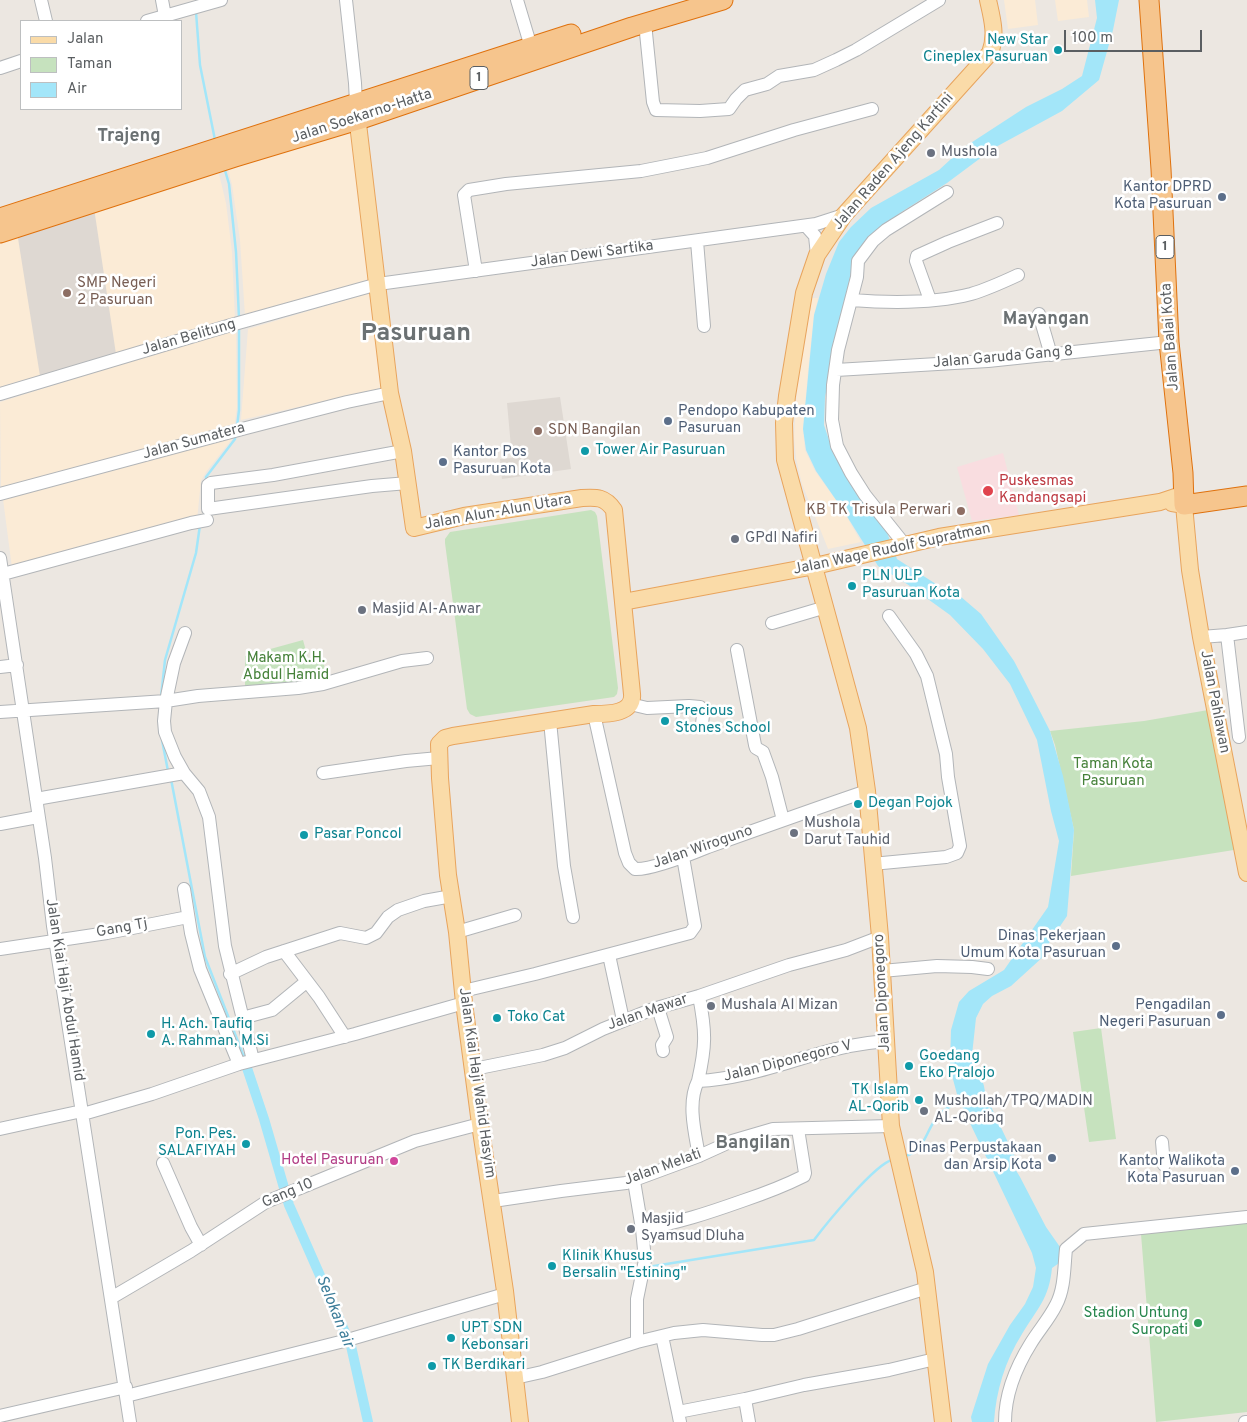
<!DOCTYPE html>
<html>
<head>
<meta charset="utf-8">
<style>
  body { margin:0 }
  #map { position:relative; width:1247px; height:1422px; overflow:hidden; background:#ece7e1; font-family:Overpass,sans-serif }
  canvas { display:block }
  .legend { position:absolute; left:20px; top:20px; width:162px; height:90px; box-sizing:border-box; background:#fff; border:1px solid #bdbfc0; margin:0; padding:6px 9px; list-style:none; font-size:15px; color:#5a5e61 }
  .legend li { display:flex; align-items:center; gap:10px; height:25px }
  .legend b { width:25px; border:1px solid #bdbfc0 }
  .scale { position:absolute; left:1064px; top:30px; width:138px; height:22px; box-sizing:border-box; border:2px solid #5a5e61; border-top:0; padding-left:6px; font-size:15px; line-height:18px; white-space:nowrap; color:#5a5e61; -webkit-text-stroke:4px #fff; paint-order:stroke }
</style>
</head>
<body>
<div id="map">
<canvas width="1247" height="1422"></canvas>
<ul class="legend">
<li><b style="height:6px;background:#fadba8"></b>Jalan</li>
<li><b style="height:14px;background:#c6e2be"></b>Taman</li>
<li><b style="height:14px;background:#a3e6f9"></b>Air</li>
</ul>
<div class="scale">100 m</div>
</div>
<script>
const ctx = document.querySelector('canvas').getContext('2d');
ctx.lineJoin = 'round';
function paint(path, color) { ctx.fillStyle = color; ctx.fill(path, 'evenodd'); }
function stroke(path, color, width, dash) { ctx.strokeStyle = color; ctx.lineWidth = width; ctx.lineCap = dash ? 'butt' : 'round'; ctx.setLineDash(dash || []); ctx.stroke(path); }
function write(font, color, halo, rows, align = 'center') {
  ctx.font = font + ' Overpass,sans-serif'; ctx.lineWidth = 5; ctx.setLineDash([]); ctx.textBaseline = 'middle'; ctx.strokeStyle = halo; ctx.fillStyle = color; for (const [text, x, y, turn = 0] of rows) {
    ctx.save(); ctx.translate(x, y); ctx.rotate((+turn || 0) * Math.PI / 180); ctx.textAlign = isNaN(turn) ? turn : align; if (halo) ctx.strokeText(text, 0, 0); ctx.fillText(text, 0, 0); ctx.restore();
  }
}
const commercial = new Path2D(`
  M1004,0h31l3,25 -30,4z
  M1055,0h32l2,17 -31,4z
  M341,128l13,6 20,143 -8,5 -121,34 -5,-76 -8,-55 -4,-15 2,-6z
  M218,170l8,33 6,49 3,67 -235,68v-150z
  M369,293l5,3 12,91 -145,33 7,-91z
  M807,298h11l-4,17 -6,56 -5,58 2,21 10,21 28,39 18,32 -33,7 -26,-65 -6,-26 -2,-21 4,-67z
  M236,328l1,79 -3,21 -233,61 -1,-87z
  M232,435v4l-26,33 -5,9 -4,39 -185,48 -9,-69z`);
const education = new Path2D(`
  M94,208l22,146 -76,22 -23,-144z
  M560,397l11,72 -69,10 -2,-20 12,-1 -5,-55z`);
const medical = new Path2D(`
  M1003,453l16,62 -47,6 -15,-54z`);
const green = new Path2D(`
  M591,510l4,2 2,4 21,172 -1,6 -3,3 -138,20 -6,-3 -3,-5 -22,-166v-4l5,-7z
  M303,640l5,18 6,-2 4,6h6l1,21 -80,9v-36z
  M1214,709l26,140 -169,27 3,-46 -19,-85 -5,-14 94,-10z
  M1101,1028l15,111 -27,3 -16,-110z
  M1247,1222v190l-91,10 -15,-188z`);
const water = new Path2D(`
  M1095,0h24l-6,30 -14,50 -37,31 -68,37 -47,35 -47,30 -32,27 -14,18 -29,139 -1,28 10,30 20,33 31,39 12,32 42,27 21,10 21,18 33,47 11,21 25,49 13,45 11,54 -7,86 -17,25 -6,15 -33,30 -19,10 -9,8 -7,14 -4,37 11,54 14,30 23,38 26,50 14,20 2,14 -10,7c-3,31 -15,41 -30,66 -17,27 -26,57 -28,88h-22l-1,-5 17,-53 22,-39 15,-21 8,-17 3,-19 -4,-15 -74,-155 -8,-30 1,-38 8,-28 10,-11 35,-21 44,-63 11,-66 -8,-30 -14,-71 -27,-56 -27,-35 -33,-34 -43,-31 -29,-18 -35,-56 -27,-39 -10,-21 -3,-21 11,-114 12,-41 13,-32 12,-15 20,-19 68,-38 24,-22 63,-41 36,-18 20,-13 15,-58z`);
const stream = new Path2D(`
  M196,12l4,53 15,75
  M224,167l5,17 7,68 3,66
  M237,427l2,-17v-82
  M206,480v-3l29,-38v-4
  M161,697l4,-37 31,-107 4,-28
  M162,740l6,31
  M171,779l34,178 39,100
  M905,1156c19,-5 20,-22 30,-36 6,-9 16,-15 26,-19
  M648,1267l166,-27c12,-16 61,-76 78,-80`);
const canal = new Path2D(`
  M244,1059l20,60 25,86 62,141 17,76`);
const river = new Path2D(`
  M976,1087l2,11 31,65`);
const minor = new Path2D(`
  M41,0l5,21
  M162,0l3,16
  M346,0l9,83 1,20
  M517,0l14,47
  M147,21l74,-21
  M645,23l8,79 3,8 44,1 29,-2 7,-10 9,-9 22,-6 12,-8 35,-6 22,-10 20,-10 83,-50
  M0,68l21,-7
  M806,226l9,10 2,19
  M697,241l7,85
  M476,271l-12,-76 5,-5 37,-6 135,-13 66,-13 87,-28 78,-21
  M851,300c39,3 82,4 120,-6 17,-5 32,-12 47,-19
  M930,300l-14,-39 1,-5 31,-14 49,-19
  M1039,314l12,41
  M836,370l152,-9 181,-19
  M0,394l231,-69 147,-41 438,-60 28,-9
  M403,451l-130,24 -62,8 -3,2v24l164,-23 36,-3
  M0,494l246,-66 101,-26 43,-9
  M905,545l-40,-50 -14,-22 -14,-27 -5,-26 1,-35 5,-35 19,-73 1,-16 15,-20 13,-11 61,-38
  M0,558l45,300 8,68 77,496
  M3,574l188,-51 16,-3
  M772,623l54,-16
  M185,633l-11,30 -8,38 -2,20 1,11 10,25 9,16 15,18 10,26 16,129 28,114
  M1227,635l20,-3
  M1201,637l26,-2 12,102
  M737,650l18,95 1,3 7,4 9,25 11,43
  M0,667l17,-2
  M630,704l17,4 42,-2 11,1 3,8 -1,9
  M0,712l166,-11 32,-5 100,-8 25,-4 79,-23 25,-3
  M594,714l31,139 4,10 6,6c17,1 56,-15 73,-22 53,-19 106,-38 159,-56
  M550,721l14,145 9,51
  M323,773l83,-12 33,-3
  M36,799l148,-26
  M0,824l38,-7
  M872,864l74,-7 11,-4 3,-7 -12,-69 -2,-23 -19,-78 -11,-22 -27,-38
  M184,889l7,44 9,36 39,95
  M457,932l58,-17
  M0,949l107,-16 81,-16
  M284,951l35,46 26,40
  M609,955l14,65
  M882,971l55,-5 35,1 16,2
  M230,974l36,-17 74,-24 26,5 10,-5 12,-16 10,-7 26,-9 28,-5
  M463,991l72,-17 155,-41 5,-7 -12,-69
  M699,996c7,36 7,50 -1,85 42,-2 76,-15 116,-26 23,-7 47,-12 72,-14
  M658,1008l9,29 -5,8 1,6
  M242,1018l30,-8 34,-28
  M474,1069l69,-14 22,-7 38,-19 50,-20 46,-13 90,-31 57,-15 34,-13
  M698,1081c-11,22 -3,52 1,75
  M83,1114l69,-20 87,-30 116,-30 109,-31
  M0,1129l82,-18
  M1162,1142l2,23
  M163,1163l28,64 10,18
  M634,1181l8,48 3,31 -8,39v43
  M493,1201l68,-10 65,-8 73,-27 33,-15 41,-12 118,-3
  M642,1229c36,-6 66,-16 100,-28 21,-7 42,-15 62,-25l1,-3 -7,-44
  M111,1298l80,-47 75,-49 149,-61 65,-17
  M662,1336l16,76
  M515,1378l27,-6 95,-30 37,-9 29,-3 59,5h12l24,-6 129,-41
  M126,1396l218,-55 161,-47
  M0,1416l126,-29
  M680,1422l-2,-10 67,-13
  M749,1422l-4,-23 59,-14 85,-15 46,-11
  M1005,1422c0,-28 11,-55 26,-79 8,-13 18,-24 25,-38 9,-17 8,-38 10,-56l18,-15 163,-17
  M1245,1422h2`);
const major = new Path2D(`
  M356,107l34,286 13,58 11,77 50,-12 118,-18c15,-1 23,-1 32,12l18,184c2,20 -24,20 -38,20l-141,22 -8,2 -6,6 1,34 8,97 9,57 7,71 16,121 25,167 15,131
  M1172,503l12,2 6,65 11,67 46,236
  M623,602l192,-36 124,-29 221,-35 24,-8
  M943,1422l-18,-150 -34,-146 -11,-189 -13,-146 -9,-63 -73,-268 -1,-37 3,-27 17,-103 13,-38 27,-40 146,-162c7,-18 2,-35 -2,-53`);
const highway = new Path2D(`
  M1149,0l12,169 8,173 14,131 1,32 63,-9
  M0,218l571,-184
  M0,233l235,-76 123,-37 274,-93 91,-27`);
const markers = [
  [1058,50,5,"#0f9aa8"],
  [931,153,5,"#6b7280"],
  [1222,197,5,"#5c6f8a"],
  [67,293,5,"#8d6e63"],
  [668,421,5,"#5c6f8a"],
  [538,431,5,"#8d6e63"],
  [585,451,5,"#0f9aa8"],
  [443,462,5,"#5c6f8a"],
  [988,491,6,"#e0444e"],
  [961,511,5,"#8d6e63"],
  [735,539,5,"#6b7280"],
  [852,586,5,"#0f9aa8"],
  [362,610,5,"#6b7280"],
  [665,721,5,"#0f9aa8"],
  [858,804,5,"#0f9aa8"],
  [794,833,5,"#6b7280"],
  [304,835,5,"#0f9aa8"],
  [1116,946,5,"#5c6f8a"],
  [711,1006,5,"#6b7280"],
  [1221,1015,5,"#5c6f8a"],
  [497,1018,5,"#0f9aa8"],
  [151,1034,5,"#0f9aa8"],
  [909,1066,5,"#0f9aa8"],
  [919,1100,5,"#0f9aa8"],
  [924,1111,5,"#6b7280"],
  [246,1144,5,"#0f9aa8"],
  [1052,1158,5,"#5c6f8a"],
  [394,1161,5,"#d1479c"],
  [1235,1171,5,"#5c6f8a"],
  [631,1229,5,"#6b7280"],
  [552,1266,5,"#0f9aa8"],
  [1198,1323,5,"#2e9e5b"],
  [451,1338,5,"#0f9aa8"],
  [432,1366,5,"#0f9aa8"]
];
const shields = [
  [479,78,18],
  [1165,247,18]
];
const shieldNames = [
  ["1",479,78],
  ["1",1165,247]
];
const cultureNames = [
  ["New Star",1048,41,"right"],
  ["Cineplex Pasuruan",1048,58,"right"],
  ["Tower Air Pasuruan",595,451],
  ["PLN ULP",862,577],
  ["Pasuruan Kota",862,594],
  ["Precious",675,712],
  ["Stones School",675,729],
  ["Degan Pojok",868,804],
  ["Pasar Poncol",314,835],
  ["Toko Cat",507,1018],
  ["H. Ach. Taufiq",161,1025],
  ["A. Rahman, M.Si",161,1042],
  ["Goedang",919,1057],
  ["Eko Pralojo",919,1074],
  ["TK Islam",909,1091,"right"],
  ["AL-Qorib",909,1108,"right"],
  ["Pon. Pes.",236,1135,"right"],
  ["SALAFIYAH",236,1152,"right"],
  ["Klinik Khusus",562,1257],
  ["Bersalin \"Estining\"",562,1274],
  ["UPT SDN",461,1329],
  ["Kebonsari",461,1346],
  ["TK Berdikari",442,1366]
];
const streetNames = [
  ["Jalan Soekarno-Hatta",362,117,-18],
  ["Jalan Raden Ajeng Kartini",894,162,-49],
  ["Jalan Dewi Sartika",592,255,-8],
  ["Jalan Balai Kota",1171,337,-94],
  ["Jalan Belitung",189,338,-16],
  ["Jalan Garuda Gang 8",1003,358,-5],
  ["Jalan Sumatera",194,442,-15],
  ["Jalan Alun-Alun Utara",498,513,-10],
  ["Jalan Wage Rudolf Supratman",892,550,-12],
  ["Jalan Pahlawan",1214,702,79],
  ["Jalan Wiroguno",703,848,-19],
  ["Gang Tj",122,929,-10],
  ["Jalan Kiai Haji Abdul Hamid",64,990,81],
  ["Jalan Diponegoro",883,993,-93],
  ["Jalan Mawar",648,1013,-19],
  ["Jalan Diponegoro V",788,1062,-14],
  ["Jalan Kiai Haji Wahid Hasyim",476,1083,82],
  ["Jalan Melati",663,1168,-20],
  ["Gang 10",288,1194,-23]
];
const worshipNames = [
  ["Mushola",941,153],
  ["GPdI Nafiri",745,539],
  ["Masjid Al-Anwar",372,610],
  ["Mushola",804,824],
  ["Darut Tauhid",804,841],
  ["Mushala Al Mizan",721,1006],
  ["Mushollah/TPQ/MADIN",934,1102],
  ["AL-Qoribq",934,1119],
  ["Masjid",641,1220],
  ["Syamsud Dluha",641,1237]
];
const serviceNames = [
  ["Kantor DPRD",1212,188],
  ["Kota Pasuruan",1212,205],
  ["Pendopo Kabupaten",678,412,"left"],
  ["Pasuruan",678,429,"left"],
  ["Kantor Pos",453,453,"left"],
  ["Pasuruan Kota",453,470,"left"],
  ["Dinas Pekerjaan",1106,937],
  ["Umum Kota Pasuruan",1106,954],
  ["Pengadilan",1211,1006],
  ["Negeri Pasuruan",1211,1023],
  ["Dinas Perpustakaan",1042,1149],
  ["dan Arsip Kota",1042,1166],
  ["Kantor Walikota",1225,1162],
  ["Kota Pasuruan",1225,1179]
];
const educationNames = [
  ["SMP Negeri",77,284],
  ["2 Pasuruan",77,301],
  ["SDN Bangilan",548,431],
  ["KB TK Trisula Perwari",951,511,"right"]
];
const healthNames = [
  ["Puskesmas",999,482],
  ["Kandangsapi",999,499]
];
const parkNames = [
  ["Makam K.H.",286,659],
  ["Abdul Hamid",286,676],
  ["Taman Kota",1113,765],
  ["Pasuruan",1113,782]
];
const hotelNames = [
  ["Hotel Pasuruan",384,1161]
];
const leisureNames = [
  ["Stadion Untung",1188,1314],
  ["Suropati",1188,1331]
];
const waterNames = [
  ["Selokan air",334,1312,68]
];
const quarterNames = [
  ["Trajeng",129,137],
  ["Mayangan",1046,320],
  ["Bangilan",753,1144]
];
const townNames = [
  ["Pasuruan",416,335]
];
paint(commercial, '#fbebd6');
paint(education, '#ded8d2');
paint(medical, '#f9dde0');
paint(green, '#c6e2be');
paint(water, '#a3e6f9');
stroke(stream, '#a3e6f9', 2.5);
stroke(canal, '#a3e6f9', 10);
stroke(river, '#a3e6f9', 16);
stroke(minor, '#b2b5b8', 14);
stroke(major, '#e8a45d', 18);
stroke(highway, '#df710d', 21);
stroke(minor, '#fff', 12);
stroke(major, '#fadba8', 16);
stroke(highway, '#f6c58d', 19);
for (const [x, y, r, color] of markers) { const dot = new Path2D(); dot.arc(x, y, r, 0, 2 * Math.PI); ctx.fillStyle = color; ctx.fill(dot); stroke(dot, '#fff', 2); }
for (const [x, y, w] of shields) { const box = new Path2D(); box.roundRect(x - w / 2, y - 11.5, w, 23, 4); ctx.fillStyle = '#fff'; ctx.fill(box); stroke(box, '#5a5e61', 1); }
write('bold 14px', '#5a5e61', null, shieldNames);
write('15px', '#0d838f', '#fff', cultureNames, 'left');
write('15px', '#5a5e61', '#fff', streetNames);
write('15px', '#5b616d', '#fff', worshipNames, 'left');
write('15px', '#4e5e75', '#fff', serviceNames, 'right');
write('15px', '#785e54', '#fff', educationNames, 'left');
write('15px', '#be3a42', '#fff', healthNames, 'left');
write('15px', '#458139', '#fff', parkNames);
write('15px', '#b23c85', '#fff', hotelNames, 'right');
write('15px', '#27864d', '#fff', leisureNames, 'right');
write('italic 16px', '#3d7d99', '#fff', waterNames);
write('bold 18px', '#6b7173', '#fff', quarterNames);
write('bold 25px', '#6b7173', '#fff', townNames);
</script>
</body>
</html>
